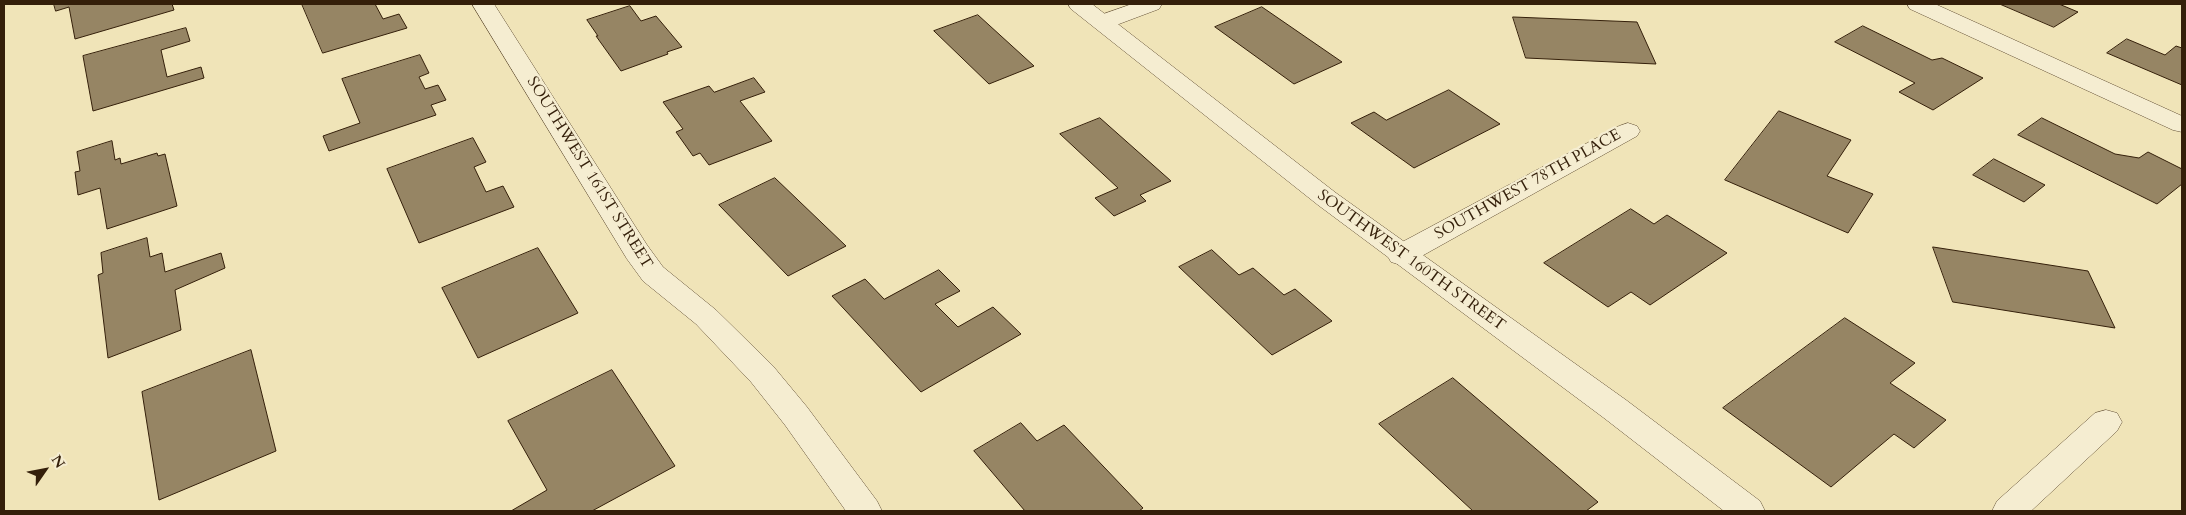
<!DOCTYPE html>
<html>
<head>
<meta charset="utf-8">
<style>
  body { margin:0 }
  #map { position:relative; width:2186px; height:515px; overflow:hidden; background:#f0e4b8; font-family:Cardo,serif }
  canvas { display:block }
  .frame { position:absolute; inset:0; border:5px solid #341f0a; pointer-events:none }
  .north { position:absolute; left:20px; top:445px; width:50px; height:50px; -webkit-text-stroke:4px #f5edd1; paint-order:stroke; rotate:57deg; font-size:14px; font-weight:700; line-height:20px; text-align:center; color:#341f0a }
  .north::after { content:''; display:block; margin:auto; width:18px; height:22px; background:#341f0a; clip-path:polygon(50% 0,100% 100%,50% 72%,0 100%) }
</style>
</head>
<body>
<div id="map">
<canvas width="2186" height="515"></canvas>
<div class="frame"></div>
<div class="north">N</div>
</div>
<script>
const ctx = document.querySelector('canvas').getContext('2d');
ctx.lineJoin = 'round';
function paint(path, color) { ctx.fillStyle = color; ctx.fill(path, 'evenodd'); }
function stroke(path, color, width, dash) { ctx.strokeStyle = color; ctx.lineWidth = width; ctx.lineCap = dash ? 'butt' : 'round'; ctx.setLineDash(dash || []); ctx.stroke(path); }
function write(font, color, halo, rows, align = 'center') {
  ctx.font = font + ' Cardo,serif'; ctx.lineWidth = 4.5; ctx.setLineDash([]); ctx.textBaseline = 'middle'; ctx.strokeStyle = halo; ctx.fillStyle = color; for (const [text, x, y, turn = 0] of rows) {
    ctx.save(); ctx.translate(x, y); ctx.rotate((+turn || 0) * Math.PI / 180); ctx.textAlign = isNaN(turn) ? turn : align; if (halo) ctx.strokeText(text, 0, 0); ctx.fillText(text, 0, 0); ctx.restore();
  }
}
const building = new Path2D(`
  M54,4h118l2,6 -99,29 -6,-32 -13,4z
  M302,4h73l8,15 16,-5 8,14 -84,25z
  M2000,4h59l19,8 -24,15z
  M630,6l11,15 15,-5 26,31 -15,5 1,2 -47,17 -25,-35h2l-11,-16z
  M1262,7l80,55 -48,22 -79,-57z
  M978,15l56,51 -45,18 -55,-53z
  M1513,17l124,5 19,42 -130,-6z
  M1863,26l69,34 10,-2 41,20 -50,32 -34,-18 16,-9 -80,-41z
  M186,28l4,13 -29,9 6,27 34,-10 3,11 -111,33 -10,-55z
  M2127,39l38,16 11,-9 6,2v37l-75,-32z
  M420,55l9,18 -10,4 6,12 13,-4 8,15 -15,5 5,10 -107,36 -6,-15 37,-13 -18,-44z
  M754,78l11,14 -25,9 32,40 -63,24 -9,-12 -7,3 -17,-24 7,-3 -20,-27 46,-16 5,6z
  M1449,90l51,34 -86,44 -63,-45 23,-11 12,8z
  M1779,111l72,29 -24,36 46,18 -25,39 -123,-53z
  M1100,118l71,63 -31,14 6,6 -32,15 -19,-18 23,-10 -58,-54z
  M2042,118l73,36 24,4 9,-6 34,17v15l-25,20 -139,-69z
  M473,138l13,24 -12,5 12,25 17,-6 11,21 -95,36 -32,-74z
  M112,141l3,19 5,-2 1,6 36,-11 1,3 7,-2 12,52 -70,23 -7,-41 -22,7 -3,-23 5,-1 -3,-19z
  M1994,159l51,26 -21,17 -51,-27z
  M775,178l71,68 -58,30 -69,-71z
  M1631,209l23,15 13,-9 60,38 -77,52 -19,-13 -23,15 -64,-44z
  M147,238l3,19 12,-4 3,19 56,-19 4,15 -50,22 6,40 -73,28 -10,-83 5,-2 -2,-20z
  M1933,247l155,24 27,57 -162,-26z
  M538,248l40,65 -100,45 -36,-70z
  M1212,250l27,25 14,-7 31,27 11,-6 37,32 -60,34 -93,-88z
  M939,270l21,21 -25,13 23,23 35,-20 28,27 -100,58 -89,-96 33,-17 19,20z
  M1845,318l70,45 -25,20 56,37 -32,28 -20,-14 -63,53 -108,-79z
  M251,350l25,101 -117,49 -17,-108z
  M612,370l63,96 -83,45h-81l36,-21 -39,-69z
  M1453,378l145,124 -12,9h-113l-94,-87z
  M1021,423l16,18 27,-16 79,83 -4,3h-114l-51,-60z`);
const minor = new Path2D(`
  M472,4h22l153,241 16,22 53,43 57,56 34,41 70,94 5,10h-36l-61,-86 -34,-43 -55,-58 -53,-43 -16,-22z
  M1132,4h30l-3,5 -48,18 -8,2 -8,-2 -3,-5 3,-5z
  M1907,4h28l247,112v16l-9,-2 -263,-121z
  M1628,123l9,3 3,5 -3,5 -226,126 -10,3 -10,-3 -4,-7 4,-7 228,-122z
  M2106,410l11,3 5,9 -5,9 -86,80h-39l5,-10 98,-88z`);
const tertiary = new Path2D(`
  M1068,4h24l244,189 290,207 134,101 5,10h-41l-120,-93 -286,-213 -247,-196z`);
const streetNames = [
  ["SOUTHWEST 161ST STREET",589,173,58],
  ["SOUTHWEST 78TH PLACE",1528,185,-29],
  ["SOUTHWEST 160TH STREET",1411,261,36]
];
paint(building, '#968564');
stroke(building, '#341f0a', 1);
stroke(minor, '#635036', 1);
stroke(tertiary, '#635036', 1);
paint(minor, '#f5edd1');
paint(tertiary, '#f5edd1');
write('16px', '#341f0a', '#f5edd1', streetNames);
</script>
</body>
</html>
